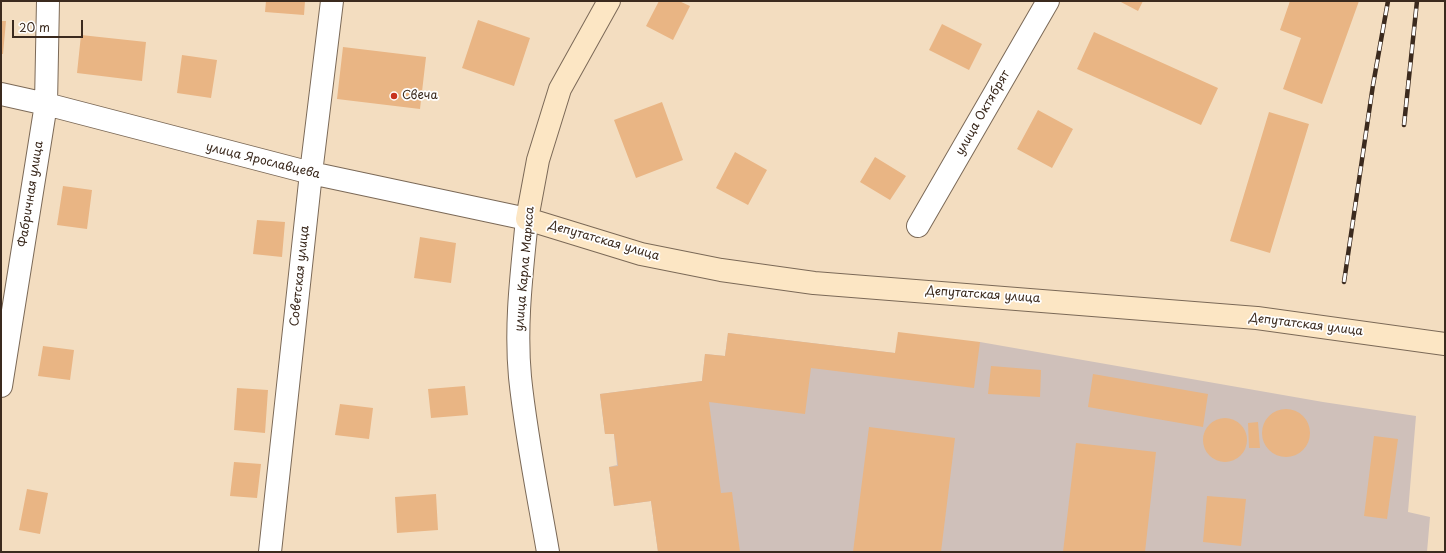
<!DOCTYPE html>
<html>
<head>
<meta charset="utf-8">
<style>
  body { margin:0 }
  #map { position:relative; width:1446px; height:553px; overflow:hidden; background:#f3ddc0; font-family:"Playpen Sans",sans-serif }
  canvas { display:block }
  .frame { position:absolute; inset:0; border:2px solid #3b2a1e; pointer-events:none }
  .scale { position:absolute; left:12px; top:20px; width:71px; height:18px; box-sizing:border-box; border:2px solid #3b2a1e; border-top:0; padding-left:5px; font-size:12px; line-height:14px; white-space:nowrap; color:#3b2a1e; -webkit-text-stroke:3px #fff; paint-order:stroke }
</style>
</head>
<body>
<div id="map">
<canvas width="1446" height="553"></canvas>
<div class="frame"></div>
<div class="scale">20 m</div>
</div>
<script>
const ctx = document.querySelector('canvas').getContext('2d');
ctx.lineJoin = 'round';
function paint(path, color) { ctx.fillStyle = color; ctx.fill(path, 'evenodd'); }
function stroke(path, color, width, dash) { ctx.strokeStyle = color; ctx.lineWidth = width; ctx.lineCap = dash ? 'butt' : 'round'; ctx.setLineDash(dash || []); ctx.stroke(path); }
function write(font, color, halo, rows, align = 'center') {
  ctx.font = font + ' "Playpen Sans",sans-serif'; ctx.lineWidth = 3.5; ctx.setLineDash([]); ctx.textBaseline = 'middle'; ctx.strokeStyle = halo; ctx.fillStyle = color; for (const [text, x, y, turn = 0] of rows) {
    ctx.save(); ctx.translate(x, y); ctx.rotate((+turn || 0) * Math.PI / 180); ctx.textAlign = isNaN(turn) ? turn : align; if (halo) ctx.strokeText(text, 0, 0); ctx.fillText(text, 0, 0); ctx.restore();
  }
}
const industrial = new Path2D(`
  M728,333l167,20 85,-11 343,60 93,14 -8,96 22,5 -3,35h-769l-7,-51 -37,5 -5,-39 8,-2 -3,-31h-9l-5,-40 102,-13 3,-27 20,2z`);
const building = new Path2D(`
  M266,1h39l-1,14 -39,-3z
  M659,1h20l11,5 -17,34 -27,-14z
  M1119,1h24l-5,10z
  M1290,1h69l-37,103 -39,-15 18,-51 -21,-8z
  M478,20l52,18 -16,48 -52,-18z
  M1,21h5l-3,33h-2z
  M942,24l40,20 -13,26 -40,-20z
  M1094,32l124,56 -17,37 -124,-56z
  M81,35l65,7 -4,39 -65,-8z
  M343,47l83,10 -6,52 -83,-10z
  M182,55l35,5 -6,38 -34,-5z
  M662,102l21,58 -47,18 -22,-58z
  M1038,110l35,19 -21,39 -35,-19z
  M1269,112l40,12 -39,129 -40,-12z
  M735,152l32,18 -19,35 -32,-17z
  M875,157l31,19 -16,24 -30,-18z
  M63,186l29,4 -5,39 -30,-4z
  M257,220l28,2 -3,35 -29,-3z
  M420,237l36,6 -5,40 -37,-5z
  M898,332l82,10 -6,46 -163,-20 -6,46 -96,-12 12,91 11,-1 8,60h-82l-7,-51 -37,5 -5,-39 9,-1 -4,-32h-9l-5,-40 102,-13 3,-27 20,2 3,-23 167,20z
  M43,346l31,4 -4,30 -32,-4z
  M991,366l50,4 -1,27 -52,-3z
  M1093,374l115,20 -5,33 -115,-20z
  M465,386l3,29 -37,3 -3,-29z
  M237,388l31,2 -3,43 -31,-3z
  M340,404l33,4 -4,31 -34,-4z
  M1262 433a24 24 0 1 1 48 0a24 24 0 1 1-48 0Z
  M1203 440a22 22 0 1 1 44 0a22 22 0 1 1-44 0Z
  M1258,422l2,26h-11l-1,-25z
  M869,427l86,11 -14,114h-88z
  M1374,436l24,3 -11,80 -23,-3z
  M1076,443l80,9 -11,100h-82z
  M234,462l27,2 -4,34 -27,-2z
  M27,489l21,4 -8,41 -21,-4z
  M436,494l2,36 -41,3 -2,-36z
  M1207,496l39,3 -5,47 -38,-4z`);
const minor = new Path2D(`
  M1,94l45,10 265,69 216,46
  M918,226l130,-225
  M1,386l45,-282 2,-103
  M270,552l41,-379 21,-172`);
const tertiary = new Path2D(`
  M527,219c-5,52 -12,105 -7,158 6,59 18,117 28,175`);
const secondary = new Path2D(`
  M609,1l-49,88 -22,71 -11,59 114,35 80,16 93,13 443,35 188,26`);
const rail = new Path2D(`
  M1404,125l13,-124
  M1344,282l29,-197 15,-84`);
const markers = [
  [394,96,4,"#c8321e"]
];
const poiNames = [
  ["Свеча",402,96]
];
const streetNames = [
  ["улица Октябрят",983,113,-60],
  ["улица Ярославцева",263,161,14],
  ["Фабричная улица",31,194,-81],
  ["Депутатская улица",604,241,16],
  ["улица Карла Маркса",525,269,-85],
  ["Советская улица",300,276,-84],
  ["Депутатская улица",983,295,4],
  ["Депутатская улица",1306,325,7]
];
paint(industrial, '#cfc0ba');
paint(building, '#e9b584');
stroke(minor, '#7b6957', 24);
stroke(tertiary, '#7b6957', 24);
stroke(secondary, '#7b6957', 24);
stroke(minor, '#fff', 22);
stroke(tertiary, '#fff', 22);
stroke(secondary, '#fce6c4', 22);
stroke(rail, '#3b2a1e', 4.5);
stroke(rail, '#fff', 3, [9]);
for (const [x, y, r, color] of markers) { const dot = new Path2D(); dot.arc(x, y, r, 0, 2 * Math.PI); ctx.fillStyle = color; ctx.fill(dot); stroke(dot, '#fff', 1.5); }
write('12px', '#3b2a1e', '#fff', poiNames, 'left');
write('12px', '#3b2a1e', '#fff', streetNames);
</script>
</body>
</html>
